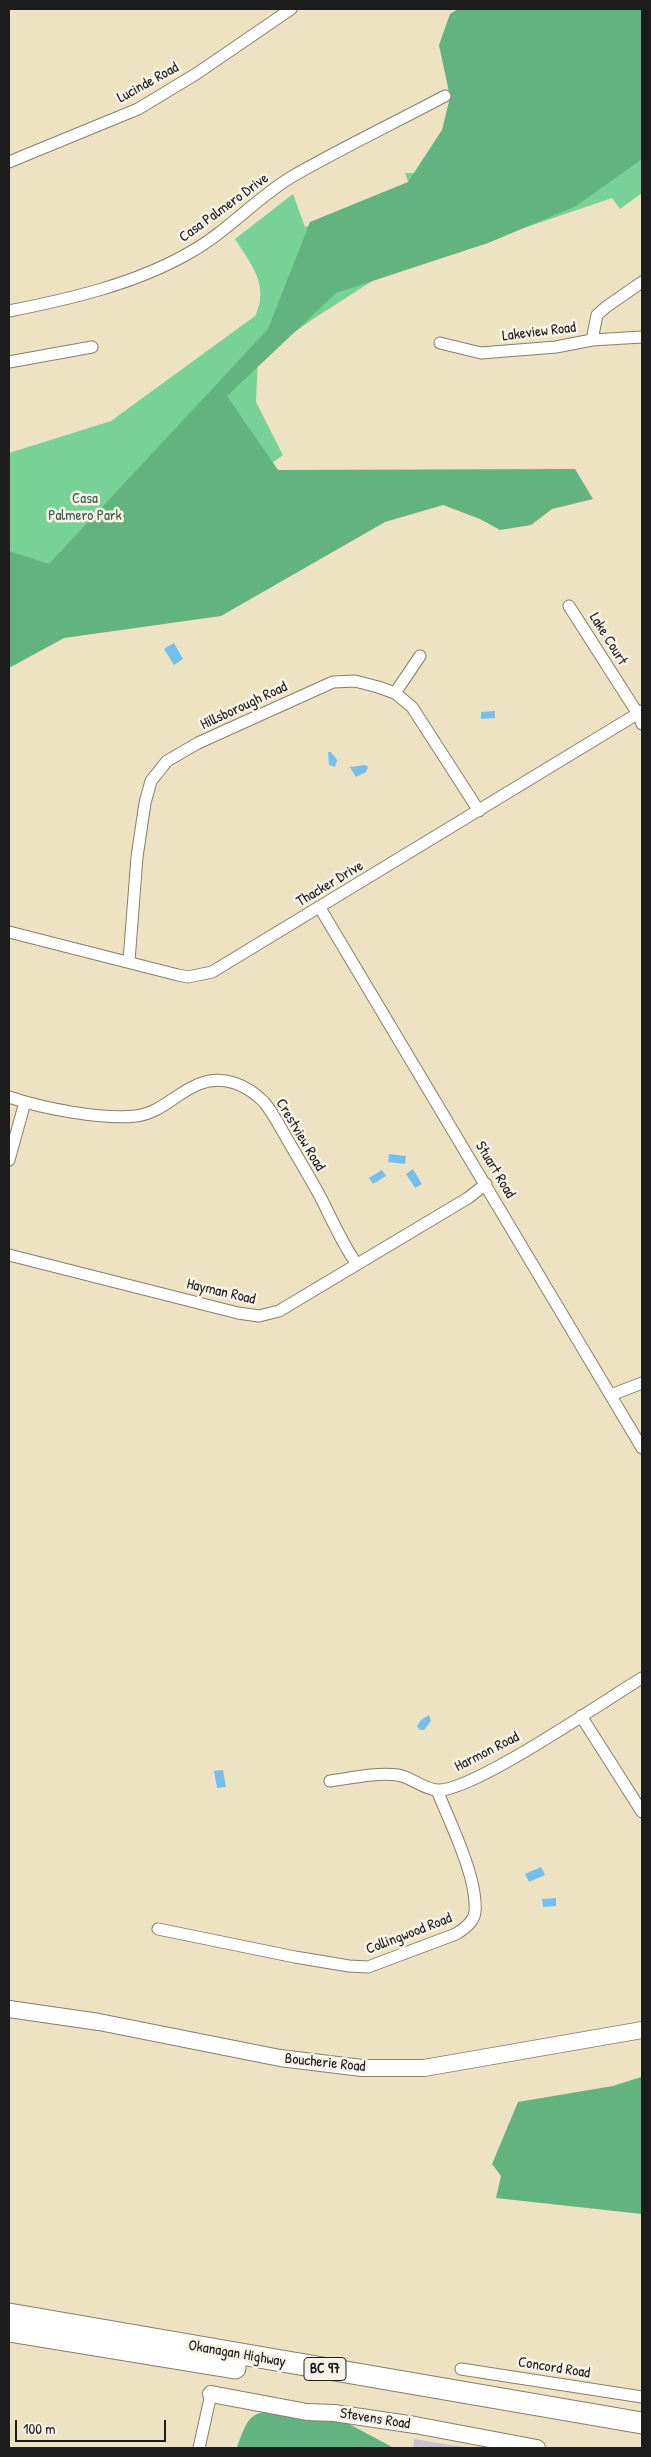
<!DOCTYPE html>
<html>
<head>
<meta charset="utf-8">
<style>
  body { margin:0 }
  #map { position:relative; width:651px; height:2457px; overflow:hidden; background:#ede2c2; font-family:"Patrick Hand",sans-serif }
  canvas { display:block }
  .frame { position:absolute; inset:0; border:10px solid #1c1c1c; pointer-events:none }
  .scale { position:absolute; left:15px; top:2420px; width:151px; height:22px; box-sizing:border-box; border:2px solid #1c1c1c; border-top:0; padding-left:6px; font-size:15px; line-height:18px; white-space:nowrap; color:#1c1c1c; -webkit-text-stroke:4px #f7f3e8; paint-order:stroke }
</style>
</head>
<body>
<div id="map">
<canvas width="651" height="2457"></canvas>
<div class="frame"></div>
<div class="scale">100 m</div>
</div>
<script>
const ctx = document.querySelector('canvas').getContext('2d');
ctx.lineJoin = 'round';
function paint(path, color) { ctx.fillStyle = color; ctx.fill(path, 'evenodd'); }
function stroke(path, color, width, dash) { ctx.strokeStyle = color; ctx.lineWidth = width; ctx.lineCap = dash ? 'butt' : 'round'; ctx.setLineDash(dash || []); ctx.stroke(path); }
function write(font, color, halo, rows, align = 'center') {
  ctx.font = font + ' "Patrick Hand",sans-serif'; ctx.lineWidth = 5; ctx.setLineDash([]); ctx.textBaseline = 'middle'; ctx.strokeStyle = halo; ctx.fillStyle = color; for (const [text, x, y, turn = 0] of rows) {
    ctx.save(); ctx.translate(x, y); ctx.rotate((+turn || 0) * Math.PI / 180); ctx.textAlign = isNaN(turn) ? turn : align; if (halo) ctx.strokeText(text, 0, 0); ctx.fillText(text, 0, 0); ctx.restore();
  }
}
const industrial = new Path2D(`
  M414,2439l55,9h-56z`);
const green = new Path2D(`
  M642,96v97l-22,16 -8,-11 -235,80 -64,41 -55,39 -2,44 27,53 -274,200v-202l102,-32 144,-105c15,-30 -4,-52 -20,-77l58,-45 12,33 106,-37 -6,-17 100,1z`);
const forest = new Path2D(`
  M458,9h184v150l-66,47 -88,37 -152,50 -109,103 51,74 297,-1 18,30 -41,10 -21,16 -31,5 -20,-11 -37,-14 -58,17 -164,94 -157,22 -55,30v-117l40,13 219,-235 42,-107 98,-40 34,-52 8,-33 -11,-52 11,-31z
  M641,2077l1,137 -146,-16 5,-22 -9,-12 26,-62 95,-16z
  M289,2406l58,17 47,25h-157c13,-38 14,-33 52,-42z`);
const water = new Path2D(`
  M174,643l9,16 -9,6 -10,-16z
  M495,711v7l-14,1v-7z
  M328,752h3l6,8 -2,7 -6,-2z
  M365,765l3,2 -2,5 -10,5 -6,-10z
  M389,1154l17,2 -1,8 -17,-2z
  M413,1169l9,15 -7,4 -9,-14z
  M382,1170l4,6 -13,8 -4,-6z
  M429,1715l2,6 -7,9h-4l-3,-4 4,-6z
  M223,1770l3,17 -9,1 -3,-17z
  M541,1867l4,8 -16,7 -4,-8z
  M556,1898v8l-13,1 -1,-8z`);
const street = new Path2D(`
  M9,162l129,-53 58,-35 95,-65
  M9,311c61,-12 126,-27 180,-58 38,-21 67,-55 104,-77 49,-28 101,-53 152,-80
  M592,340l5,-25 9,-8 36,-25
  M440,343l41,10 75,-6 36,-7 50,-3
  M9,362l83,-15
  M569,606l69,108 4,10
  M395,693l25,-37
  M320,908l322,540
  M9,932l169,43 10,2 24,-5 430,-261
  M129,961l8,-104 8,-54 6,-22 16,-20 31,-18 135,-61 22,-1 23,6 17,6 17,14 67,104
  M9,1097c32,11 93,23 127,19 25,-3 40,-23 63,-32 24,-10 48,1 65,18 10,12 18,29 26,42 11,19 22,37 32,56 11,22 20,43 34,63
  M9,1160l16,-58
  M9,1255l229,58 21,3 20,-5 189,-113 18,-14
  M611,1395l31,-12
  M581,1716l61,96
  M330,1781c21,-3 47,-9 68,-6 13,2 25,14 39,15 34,3 168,-90 205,-112
  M158,1929l137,28 54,9 19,1 88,-33c8,-5 18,-12 19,-22 3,-34 -25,-89 -38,-122
  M461,2369l181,28
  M199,2448l12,-54`);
const secondary = new Path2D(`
  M9,2009l90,13 181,36 82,10h62l218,-38
  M211,2394l96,18 27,1 81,12 122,23`);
const highway = new Path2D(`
  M9,2314l633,109
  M9,2331l226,37`);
const shields = [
  [325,2369,42]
];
const shieldNames = [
  ["BC 97",325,2369]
];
const streetNames = [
  ["Lucinde Road",148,83,-29],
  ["Casa Palmero Drive",224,208,-36],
  ["Lakeview Road",539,332,-7],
  ["Lake Court",608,639,58],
  ["Hillsborough Road",244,706,-25],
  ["Thacker Drive",330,884,-31],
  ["Crestview Road",300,1135,59],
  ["Stuart Road",495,1170,59],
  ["Hayman Road",221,1292,13],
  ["Harmon Road",487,1752,-27],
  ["Collingwood Road",409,1934,-21],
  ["Boucherie Road",325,2063,6],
  ["Okanagan Highway",237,2354,10],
  ["Concord Road",554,2368,9],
  ["Stevens Road",375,2419,9]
];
const parkNames = [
  ["Casa",85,499],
  ["Palmero Park",85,516]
];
paint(industrial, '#ccbfd4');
paint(green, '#78d196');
paint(forest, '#62b37f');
paint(water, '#74bfee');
stroke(street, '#847f6f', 13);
stroke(secondary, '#847f6f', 18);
stroke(highway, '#847f6f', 23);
stroke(street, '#fff', 11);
stroke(secondary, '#fff', 16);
stroke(highway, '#fff', 21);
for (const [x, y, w] of shields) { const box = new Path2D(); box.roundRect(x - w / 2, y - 11.5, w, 23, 4); ctx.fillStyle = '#f7f3e8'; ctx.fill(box); stroke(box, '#1c1c1c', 1); }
write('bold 14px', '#1c1c1c', null, shieldNames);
write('15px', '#1c1c1c', '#f7f3e8', streetNames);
write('15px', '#3c5b47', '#f7f3e8', parkNames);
</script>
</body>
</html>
